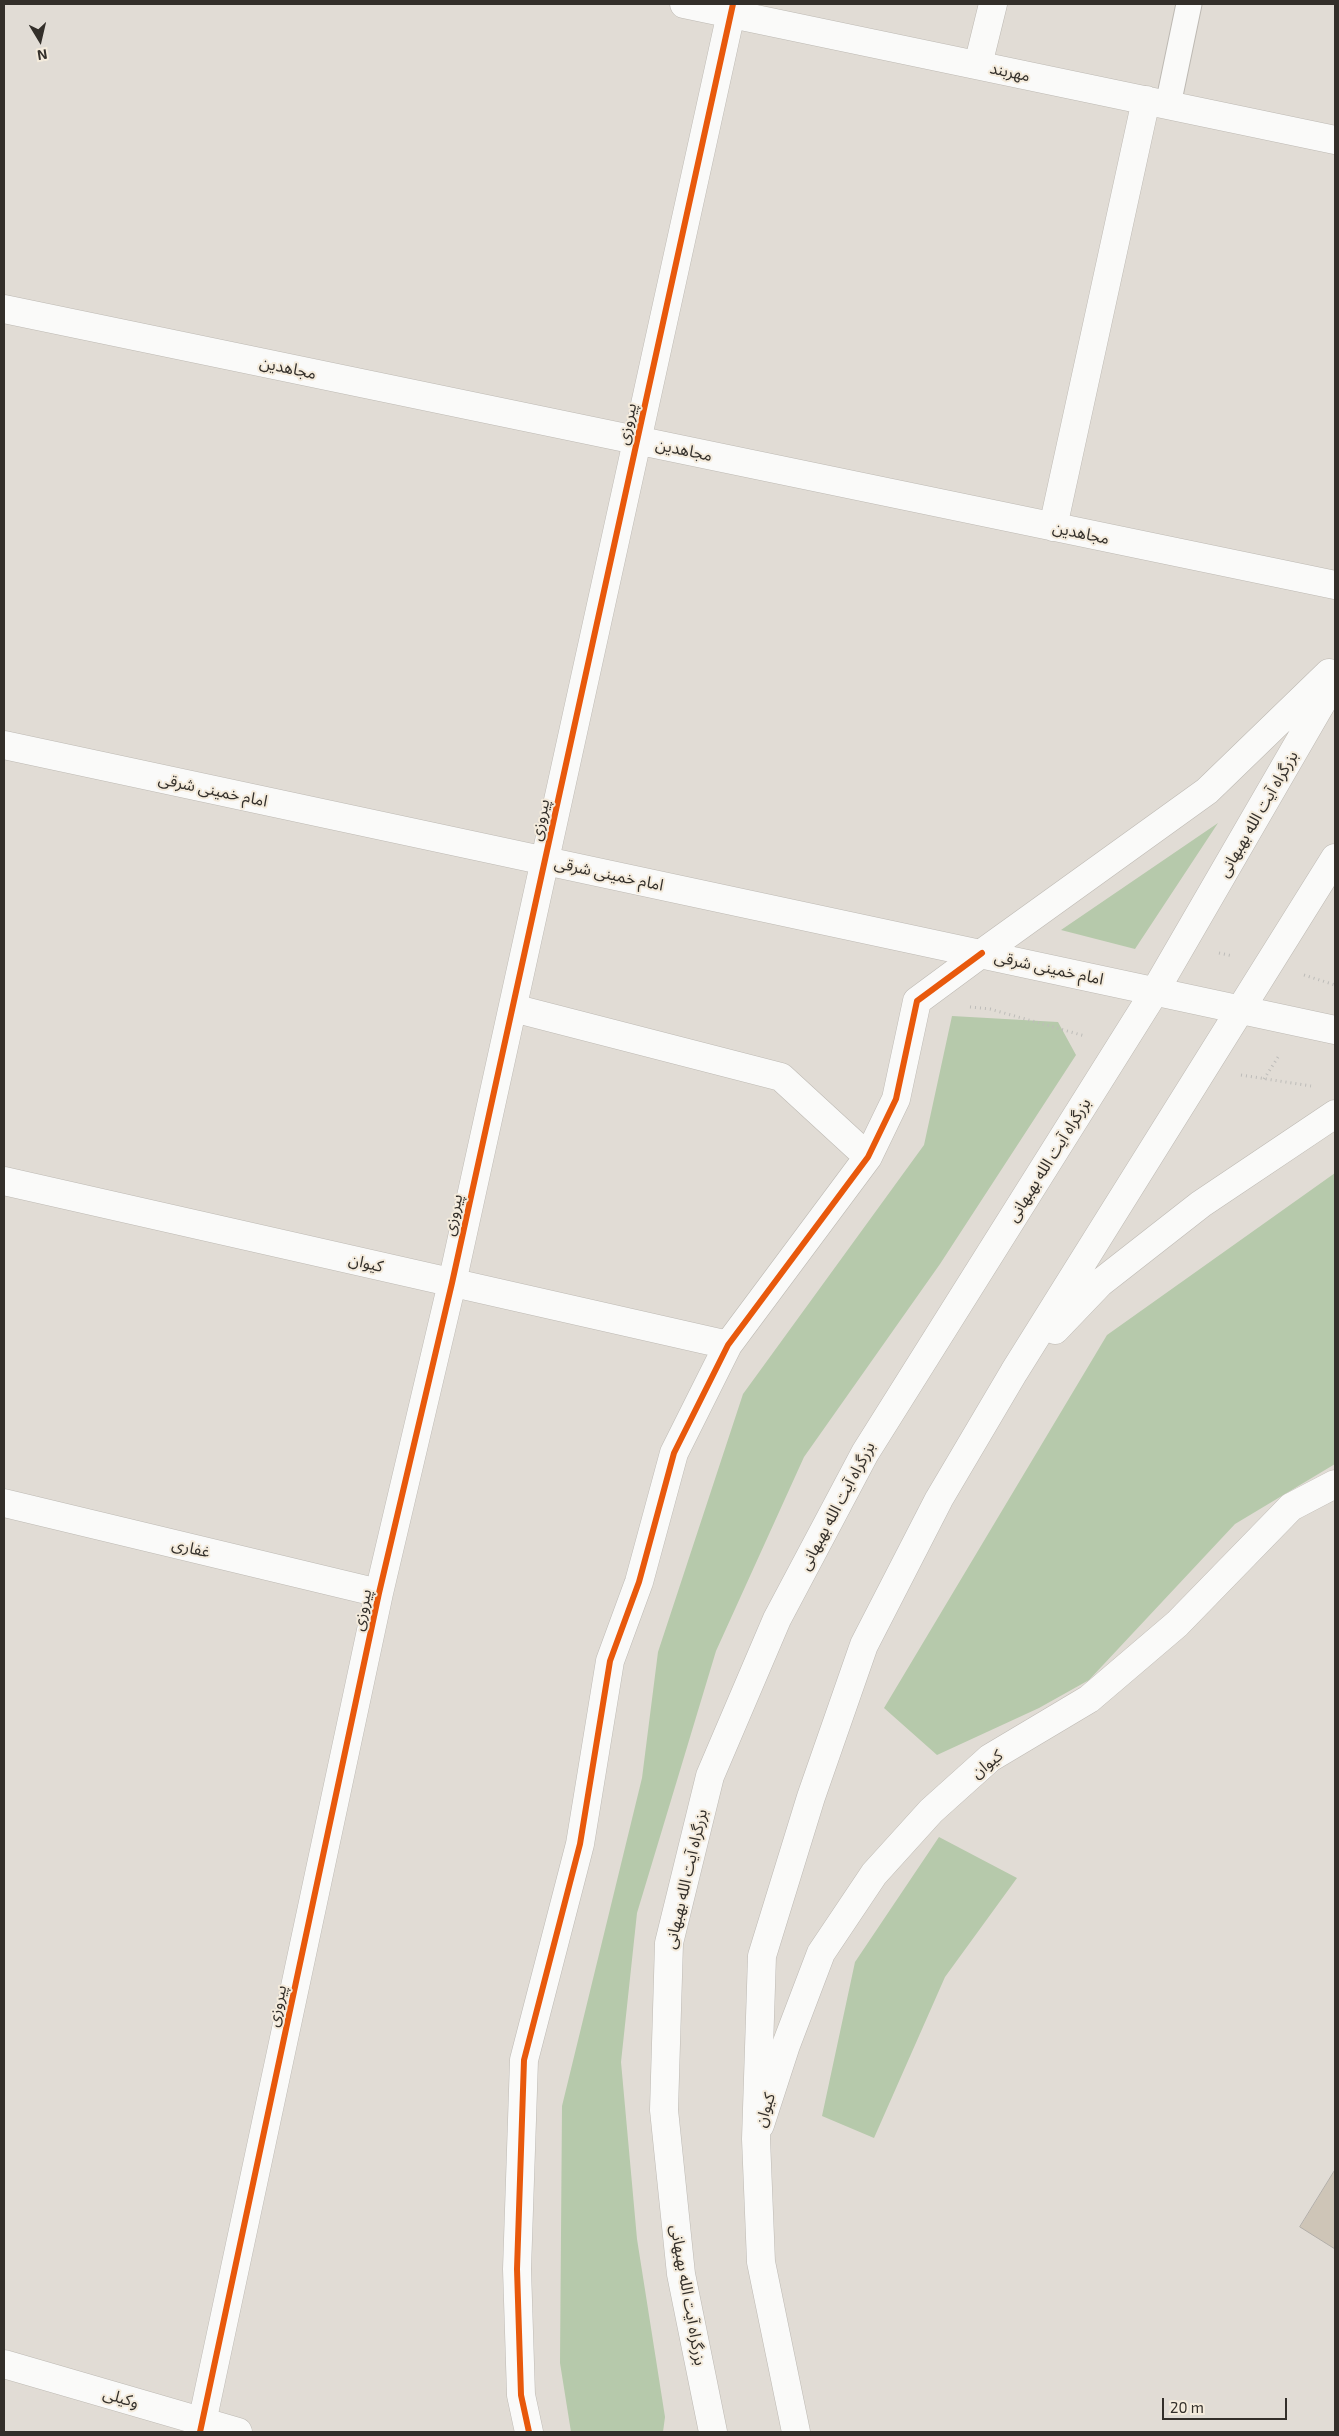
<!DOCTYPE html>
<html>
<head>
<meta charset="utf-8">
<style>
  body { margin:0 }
  #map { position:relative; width:1339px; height:2436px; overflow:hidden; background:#e1dcd5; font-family:"Exo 2",sans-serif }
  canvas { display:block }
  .frame { position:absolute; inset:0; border:5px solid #332f2a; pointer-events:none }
  .north { position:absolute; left:15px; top:15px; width:50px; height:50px; -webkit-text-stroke:4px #f4ebdc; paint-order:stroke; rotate:171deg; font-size:14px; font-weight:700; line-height:20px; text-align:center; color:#332f2a }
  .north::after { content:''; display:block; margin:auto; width:18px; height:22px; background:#332f2a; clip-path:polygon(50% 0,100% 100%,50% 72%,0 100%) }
  .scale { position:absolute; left:1162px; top:2398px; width:125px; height:22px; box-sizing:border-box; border:2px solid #332f2a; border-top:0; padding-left:6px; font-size:15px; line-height:18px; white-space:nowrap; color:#332f2a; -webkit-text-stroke:4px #f4ebdc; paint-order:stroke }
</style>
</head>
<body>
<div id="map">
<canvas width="1339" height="2436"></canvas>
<div class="frame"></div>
<div class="north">N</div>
<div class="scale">20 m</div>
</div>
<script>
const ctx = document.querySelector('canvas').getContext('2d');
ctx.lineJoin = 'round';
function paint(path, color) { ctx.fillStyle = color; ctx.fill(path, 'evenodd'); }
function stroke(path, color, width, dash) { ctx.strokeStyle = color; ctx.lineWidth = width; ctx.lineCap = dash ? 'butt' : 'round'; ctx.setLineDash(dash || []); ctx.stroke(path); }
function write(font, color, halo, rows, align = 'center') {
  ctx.font = font + ' "Exo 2","Noto Sans Arabic",sans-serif'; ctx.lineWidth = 4; ctx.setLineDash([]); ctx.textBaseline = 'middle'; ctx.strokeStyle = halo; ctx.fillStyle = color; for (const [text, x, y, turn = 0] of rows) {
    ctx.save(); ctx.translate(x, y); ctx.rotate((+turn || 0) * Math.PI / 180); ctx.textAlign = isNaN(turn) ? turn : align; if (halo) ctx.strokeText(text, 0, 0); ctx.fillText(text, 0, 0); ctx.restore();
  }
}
const green = new Path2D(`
  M1218,823l-83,126 -74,-19z
  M952,1016l106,6 18,33 -136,209 -136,193 -88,194 -79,262 -16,149 16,177 28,178 -2,15h-92l-11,-69 2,-257 80,-328 16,-126 85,-258 181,-249z
  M1335,1173v291l-100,60 -146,156 -50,28 -102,47 -53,-47 223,-373z
  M939,1837l78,41 -72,99 -71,161 -52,-22 33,-154z`);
const building = new Path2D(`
  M1335,2170v79l-35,-22z`);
const path = new Path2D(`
  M1219,953l14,3
  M1304,975l31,10
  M970,1007l20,2 95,27
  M1241,1075l70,11
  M1264,1079l16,-25`);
const lane = new Path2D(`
  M1168,105l21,-101`);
const street = new Path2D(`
  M684,4l651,136
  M978,65l15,-61
  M4,309l1331,276
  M1053,527l93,-427
  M513,1008l268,69 87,80
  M4,1181l724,164
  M4,1503l375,90
  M760,2125l26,-80 35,-92 53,-79 57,-63 59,-53 99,-59 88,-75 114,-117 44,-23
  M4,2364l234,68
  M200,2432l179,-839 73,-310 281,-1279
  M529,2432l-8,-37 -4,-126 7,-209 56,-216 30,-183 29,-79 35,-129 54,-108 140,-188 28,-58 21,-98 65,-48`);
const secondary = new Path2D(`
  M4,745l1331,285`);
const highway = new Path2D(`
  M982,953l225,-162 122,-118
  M1055,1330l45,-47 101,-79 134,-90
  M713,2432l-32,-158 -17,-164 5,-167 41,-167 67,-157 88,-166 290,-462 180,-311
  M796,2432l-35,-170 -5,-123 6,-183 49,-159 53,-152 75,-146 75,-127 321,-514`);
const cycleway = new Path2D(`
  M200,2432l179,-839 73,-310 281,-1279
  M529,2432l-8,-37 -4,-126 7,-209 56,-216 30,-183 29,-79 35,-129 54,-108 140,-188 28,-58 21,-98 65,-48`);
const streetNames = [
  ["مهربند",1010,72,12],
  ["مجاهدین",288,368,12],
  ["پیروزی",627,424,-78],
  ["مجاهدین",684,450,12],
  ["مجاهدین",1081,533,12],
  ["امام خمینی شرقی",213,790,12],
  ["بزرگراه آیت الله بهبهانی",1258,814,-60],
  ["پیروزی",540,820,-78],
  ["امام خمینی شرقی",609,874,12],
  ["امام خمینی شرقی",1049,968,12],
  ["بزرگراه آیت الله بهبهانی",1049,1160,-58],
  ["پیروزی",453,1215,-78],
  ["کیوان",366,1263,13],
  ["بزرگراه آیت الله بهبهانی",837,1506,-62],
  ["غفاری",191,1548,13],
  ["پیروزی",362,1610,-78],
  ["کیوان",987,1764,-38],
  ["بزرگراه آیت الله بهبهانی",686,1879,-77],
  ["پیروزی",277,2006,-78],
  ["کیوان",765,2110,-73],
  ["بزرگراه آیت الله بهبهانی",688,2295,80],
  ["وکیلی",121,2398,16]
];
paint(green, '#b6c9ab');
paint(building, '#cec5b7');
stroke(building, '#b2aea8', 1);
stroke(lane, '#bdb9b3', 27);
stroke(street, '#bdb9b3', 29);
stroke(secondary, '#bdb9b3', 29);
stroke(highway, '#bdb9b3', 29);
stroke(path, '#bdbcb9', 3, [1, 4]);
stroke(lane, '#fafaf9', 25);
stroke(street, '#fafaf9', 28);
stroke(secondary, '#fafaf9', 28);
stroke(highway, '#fafaf9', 28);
stroke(cycleway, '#e8590c', 6);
write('16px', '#332f2a', '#f4ebdc', streetNames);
</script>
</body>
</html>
